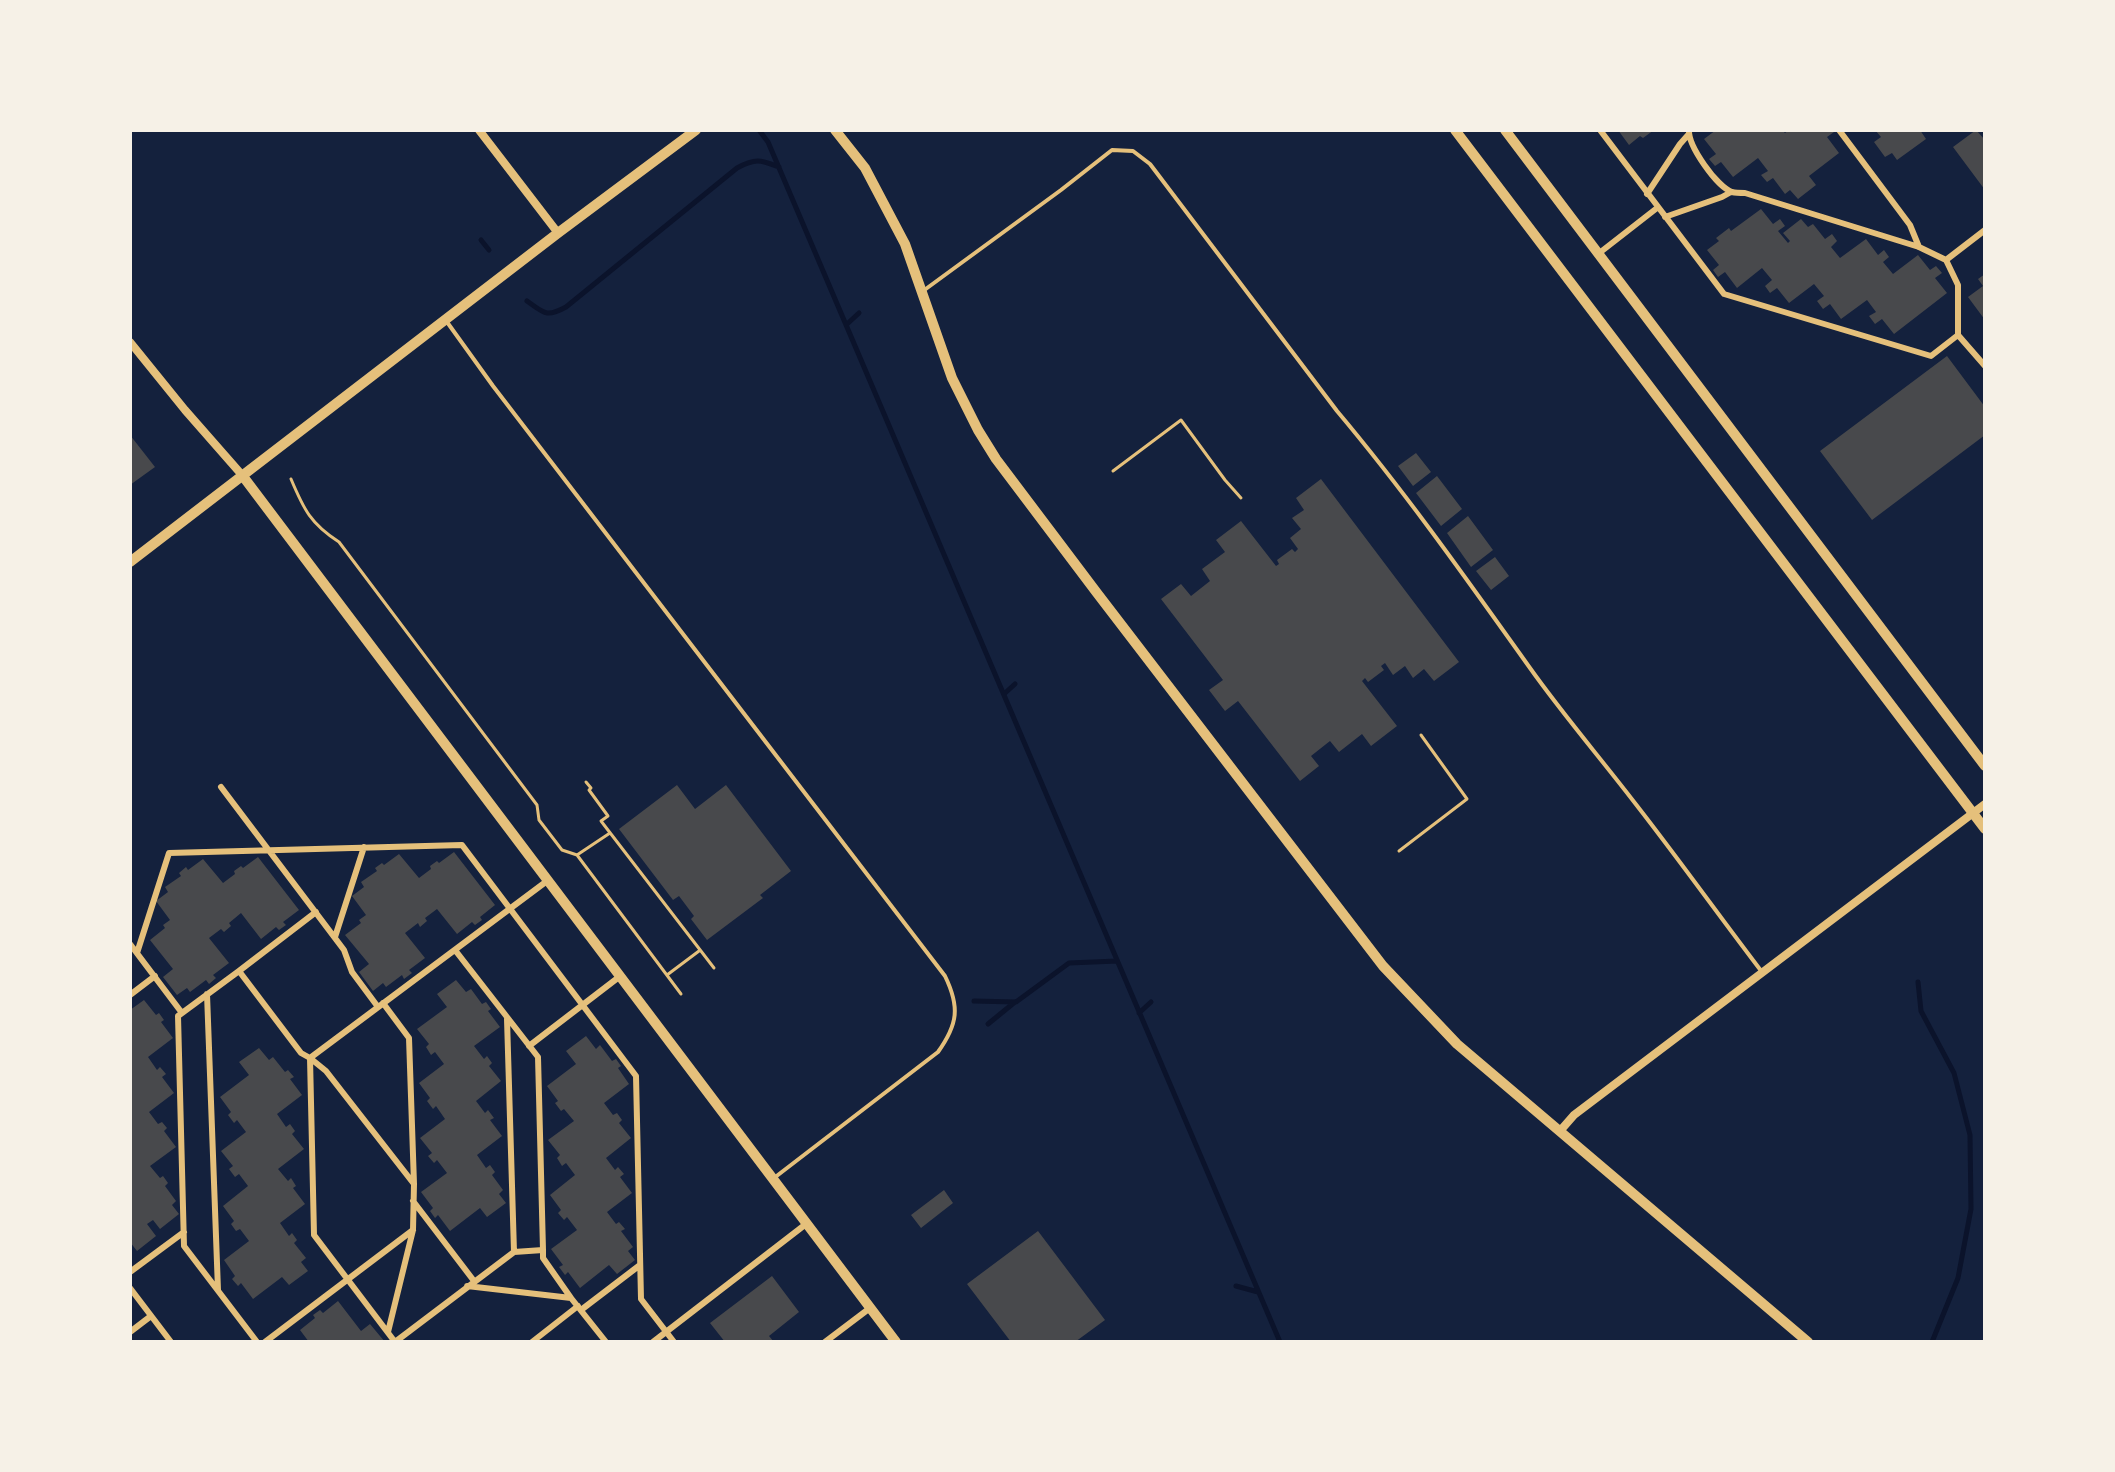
<!DOCTYPE html>
<html>
<head>
<meta charset="utf-8">
<style>
  body { margin:0 }
  #map { position:relative; width:2115px; height:1472px; overflow:hidden; background:#14213d; font-family:"Work Sans",sans-serif }
  canvas { display:block }
  .frame { position:absolute; inset:0; border:132px solid #f6f1e7; pointer-events:none }
</style>
</head>
<body>
<div id="map">
<canvas width="2115" height="1472"></canvas>
<div class="frame"></div>
</div>
<script>
const ctx = document.querySelector('canvas').getContext('2d');
ctx.lineJoin = 'round';
function stroke(path, color, width, dash) { ctx.strokeStyle = color; ctx.lineWidth = width; ctx.lineCap = dash ? 'butt' : 'round'; ctx.setLineDash(dash || []); ctx.stroke(path); }
function paint(path, color) { ctx.fillStyle = color; ctx.fill(path, 'evenodd'); }
const stream = new Path2D(`
  M759,130l9,12 512,1200
  M481,240l8,10
  M527,301c17,12 19,17 39,6l171,-139c19,-10 23,-8 42,-1
  M846,325l13,-12
  M1004,694l11,-10
  M1918,982l3,29 33,62 16,62 1,74 -13,69 -26,64
  M974,1001l42,1 53,-39 48,-2
  M1139,1013l12,-11
  M988,1024l27,-22
  M1236,1286l22,6`);
const building = new Path2D(`
  M1618,130h36l-11,8 -3,-2 -11,9z
  M1716,130h66l3,3 4,-3h43l2,2 -7,5 12,16 -30,23 7,9 -18,14 -8,-9 -5,4 -12,-16 -6,4 -6,-7 7,-4 -10,-13 -25,19 -12,-15 -6,4 -6,-7 7,-5 -12,-15z
  M1875,130h45l6,9 -29,21 -5,-7 -7,4 -11,-15 7,-5z
  M1976,130l9,10v50l-32,-43z
  M1761,209l12,15 7,-5 5,7 -7,5 10,12 2,-2 -7,-8 18,-14 7,8 5,-3 12,15 7,-5 5,7 -6,6 9,11 26,-19 12,16 6,-5 5,7 -6,5 10,12 25,-19 12,15 6,-4 6,7 -7,5 12,15 -53,41 -12,-15 -7,5 -6,-8 7,-4 -9,-12 -26,19 -11,-15 -7,5 -6,-8 7,-5 -10,-12 -25,19 -12,-15 -7,5 -5,-7 7,-6 -10,-12 -25,20 -12,-16 -7,5 -5,-7 6,-5 -12,-15 12,-9 -3,-3 13,-10 2,3z
  M1985,274v46l-17,-23 15,-11 -5,-7z
  M1947,356l38,51v28l-113,85 -52,-69z
  M130,435l25,32 -25,18z
  M1416,453l15,19 -18,14 -15,-20z
  M1437,476l25,33 -21,17 -25,-33z
  M1321,479l138,183 -25,19 -10,-12 -11,9 -8,-12 -12,9 -8,-12 -4,3 3,4 -16,12 -3,-4 -3,3 35,45 -26,20 -9,-12 -23,18 -9,-11 -19,15 8,10 -19,15 -62,-80 -13,10 -16,-21 14,-10 -62,-81 20,-15 10,12 19,-15 -8,-12 23,-17 -9,-12 25,-19 35,45 3,-2 -2,-4 15,-11 3,3 3,-3 -8,-11 11,-9 -9,-11 12,-8 -8,-12z
  M1468,516l25,34 -22,17 -24,-34z
  M1495,557l14,19 -18,14 -15,-19z
  M677,785l18,24 31,-24 65,86 -31,24 3,3 -56,42 -16,-21 3,-3 -15,-20 -6,4 -54,-71z
  M454,852l41,53 -15,12 2,3 -7,5 -3,-3 -15,12 -20,-25 -12,9 2,3 -7,6 -2,-4 -13,10 20,25 -16,12 3,3 -8,6 -2,-4 -16,12 -3,-4 -10,8 -14,-19 10,-8 -24,-29 16,-12 -2,-3 7,-5 -14,-19 12,-9 -3,-5 16,-11 -2,-3 7,-5 2,2 15,-11 20,24 12,-9 -1,-3 7,-5 2,2z
  M258,857l41,53 -16,12 3,3 -7,5 -3,-3 -15,12 -20,-26 -12,10 2,3 -7,6 -3,-3 -12,9 20,25 -16,12 3,3 -7,6 -3,-4 -16,12 -3,-4 -10,7 -14,-18 10,-8 -23,-29 15,-12 -2,-3 7,-5 -14,-19 12,-9 -3,-5 16,-11 -2,-3 7,-6 2,3 15,-11 20,24 12,-9 -1,-3 7,-5 2,2z
  M456,980l10,12 5,-3 11,15 4,-2 5,7 -3,2 12,16 -26,19 10,13 3,-3 5,7 -3,3 12,15 -25,20 9,12 3,-3 6,8 -4,2 12,16 -25,19 9,13 4,-3 5,7 -3,3 11,15 -4,4 7,9 -19,14 -7,-9 -30,23 -12,-16 -3,3 -5,-7 3,-3 -12,-16 26,-19 -10,-13 -3,3 -6,-7 4,-3 -12,-15 25,-19 -9,-13 -3,3 -6,-8 3,-3 -11,-15 25,-19 -9,-12 -4,3 -5,-8 3,-3 -12,-15 30,-22 -10,-13z
  M144,1000l12,15 3,-2 5,7 -3,2 12,16 -25,19 9,13 3,-3 6,7 -4,3 12,16 -25,19 9,12 4,-2 5,6 -3,3 12,16 -26,19 10,12 3,-2 5,7 -3,3 11,15 -4,4 7,9 -19,15 -7,-9 -6,4 9,12 -19,15 -7,-9v-232z
  M586,1036l10,13 4,-4 12,16 4,-2 5,7 -3,2 11,16 -25,19 9,12 4,-2 5,7 -3,3 12,15 -25,20 9,12 3,-3 6,7 -4,3 12,16 -25,19 9,12 3,-2 6,7 -4,2 12,16 -5,4 7,9 -18,14 -8,-9 -29,23 -12,-16 -3,3 -6,-8 4,-2 -12,-16 26,-19 -10,-13 -3,3 -6,-7 3,-3 -11,-15 25,-20 -9,-12 -4,3 -5,-8 3,-3 -12,-15 26,-19 -10,-12 -3,2 -6,-8 3,-2 -11,-15 29,-22 -10,-13z
  M259,1048l10,12 4,-3 12,15 3,-2 6,7 -4,2 12,16 -25,19 9,13 4,-3 5,7 -3,3 12,15 -26,20 10,12 3,-3 5,8 -3,2 12,16 -25,19 9,13 3,-3 5,7 -3,3 12,15 -5,4 7,9 -19,14 -7,-8 -29,22 -12,-16 -3,3 -6,-7 3,-3 -11,-16 25,-19 -9,-12 -4,2 -5,-7 3,-3 -11,-15 25,-20 -9,-12 -4,3 -6,-8 4,-3 -12,-15 25,-19 -9,-12 -3,3 -6,-8 3,-3 -11,-15 29,-22 -10,-13z
  M944,1190l9,13 -32,25 -10,-13z
  M1038,1231l67,89 -30,22h-64l-44,-58z
  M772,1276l27,36 -30,24 5,6h-49l-15,-19z
  M338,1301l23,30 9,-7 15,18h-76l-9,-12 15,-12 -2,-3 7,-5 3,3z`);
const path = new Path2D(`
  M1113,471l68,-51 44,60 16,18
  M291,479c13,31 20,45 48,63l198,263 2,15 23,30 15,5 104,139
  M586,782l5,6 -2,2 19,26 -7,5 113,147
  M1399,851l68,-52 -46,-64
  M577,855l33,-22
  M667,975l32,-24`);
const service = new Path2D(`
  M923,291l138,-101 51,-40 21,1 17,13 187,247c69,82 131,170 193,257 34,48 73,93 108,139 42,54 82,110 124,165
  M447,322l46,64 452,590c15,31 13,48 -7,76l-164,126`);
const pedestrian = new Path2D(`
  M1600,130l124,164 207,62 27,-21v-50l-12,-25
  M1689,130c-1,16 28,57 43,62 4,1 9,1 13,1l174,54 27,13 39,-30
  M1839,130l71,95 9,22
  M1647,194l33,-50 8,-9
  M1665,217l57,-20 9,-5
  M1598,254l59,-46
  M1958,335l27,31
  M221,787l123,163 8,22 26,35
  M335,937l29,-90
  M130,944l52,69
  M455,950l83,107 5,193
  M137,953l32,-100 293,-8 174,231 5,223 33,43
  M239,971l77,-59
  M207,994l11,296
  M130,995l25,-19
  M383,1003l26,35 5,146
  M507,1019l7,233
  M529,1046l90,-69
  M310,1058l16,13 88,113 -1,46 -25,102
  M310,1058l4,177 81,107
  M413,1201l61,80
  M130,1272l54,-40
  M467,1286l104,12 35,44
  M130,1288l41,54
  M581,1310l59,-45
  M130,1332l21,-16
  M257,1342l-73,-96 -6,-230 61,-45 62,82 9,5 237,-177
  M265,1342l148,-112
  M395,1342l119,-90 29,-2v8l28,40
  M532,1342l46,-36
  M653,1342l153,-118
  M825,1342l45,-34`);
const minor = new Path2D(`
  M479,130l79,103
  M130,342l55,68 57,65
  M1560,1131l14,-16 411,-311`);
const tertiary = new Path2D(`
  M835,130l30,38 40,76 47,134 26,52 18,29 101,134 286,373 74,78 351,298
  M1455,130l530,699
  M1505,130l480,636
  M242,475l654,867
  M130,562l428,-329 138,-103`);
stroke(stream, '#0b132b', 5);
paint(building, '#48494c');
stroke(path, '#e5c07b', 3);
stroke(service, '#e5c07b', 4);
stroke(pedestrian, '#e5c07b', 6);
stroke(minor, '#e5c07b', 8);
stroke(tertiary, '#e5c07b', 10);
</script>
</body>
</html>
